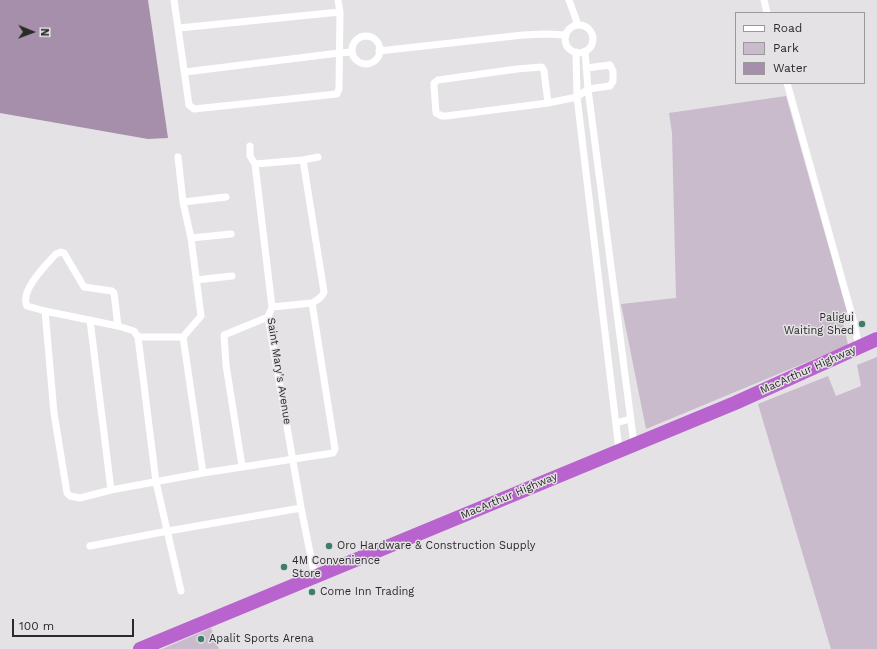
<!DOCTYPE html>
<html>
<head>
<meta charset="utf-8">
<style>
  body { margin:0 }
  #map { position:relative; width:877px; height:649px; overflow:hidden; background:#e4e2e5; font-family:"Work Sans",sans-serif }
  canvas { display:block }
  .legend { position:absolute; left:735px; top:12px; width:130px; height:72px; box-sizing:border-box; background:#e4e2e5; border:1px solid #9a989b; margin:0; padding:5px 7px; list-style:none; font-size:12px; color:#2b2a2b }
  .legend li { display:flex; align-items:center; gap:8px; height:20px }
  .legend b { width:20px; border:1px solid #9a989b }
  .north { position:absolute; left:12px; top:12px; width:40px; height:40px; -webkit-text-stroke:3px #e4e2e5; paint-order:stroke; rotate:91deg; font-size:11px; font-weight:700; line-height:16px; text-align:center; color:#2b2a2b }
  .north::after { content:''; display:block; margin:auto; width:14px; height:18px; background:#2b2a2b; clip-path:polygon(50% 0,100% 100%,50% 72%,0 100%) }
  .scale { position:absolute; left:12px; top:619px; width:122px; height:18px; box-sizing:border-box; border:2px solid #2b2a2b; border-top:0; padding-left:5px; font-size:12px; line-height:14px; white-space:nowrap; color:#2b2a2b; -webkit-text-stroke:3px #e4e2e5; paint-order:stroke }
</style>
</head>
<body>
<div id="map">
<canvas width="877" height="649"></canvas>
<ul class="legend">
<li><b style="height:5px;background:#fff"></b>Road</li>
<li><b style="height:11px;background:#c9bacc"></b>Park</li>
<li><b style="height:11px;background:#a58faa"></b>Water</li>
</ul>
<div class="north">N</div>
<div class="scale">100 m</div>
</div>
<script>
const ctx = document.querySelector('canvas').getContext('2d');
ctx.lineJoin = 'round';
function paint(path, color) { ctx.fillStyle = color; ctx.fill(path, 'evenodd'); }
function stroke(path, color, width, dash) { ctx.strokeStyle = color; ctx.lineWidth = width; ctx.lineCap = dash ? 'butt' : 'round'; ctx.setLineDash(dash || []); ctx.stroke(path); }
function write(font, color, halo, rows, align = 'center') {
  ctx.font = font + ' "Work Sans",sans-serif'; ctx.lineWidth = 3; ctx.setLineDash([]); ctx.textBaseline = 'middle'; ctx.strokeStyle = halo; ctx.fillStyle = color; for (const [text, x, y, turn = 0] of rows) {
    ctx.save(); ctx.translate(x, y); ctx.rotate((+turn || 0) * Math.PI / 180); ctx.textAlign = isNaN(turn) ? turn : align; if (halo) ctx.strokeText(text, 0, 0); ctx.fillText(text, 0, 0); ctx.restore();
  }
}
const green = new Path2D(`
  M786,96l61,216 -6,2 7,31 -202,84 -25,-125 55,-6 -4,-165 -3,-20z
  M877,357v292h-46l-73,-245 70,-28 8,20 25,-10 -4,-21z
  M211,628l8,21h-57z`);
const water = new Path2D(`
  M0,0h148l20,138 -20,1 -148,-26z`);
const street = new Path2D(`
  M174,0l15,105 5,4 143,-15 2,-5 1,-77 -2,-12
  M569,0l9,25
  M764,0l3,13
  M565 39a14 14 0 1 1 28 0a14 14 0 1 1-28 0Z
  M179,28l161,-16
  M352 50a14 14 0 1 1 28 0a14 14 0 1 1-28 0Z
  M379,51l144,-16 24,-1 19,1
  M585,51l3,38 46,355
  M576,52l1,45 42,353
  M185,72l154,-19 13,-1
  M787,83l66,236 6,27
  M548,103l-4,-32 -2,-4 -25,2 -79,11 -4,3v3l2,27 6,3h4l102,-13 29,-6 11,-8 22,-3 3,-5v-10l-3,-6 -24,3
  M250,146v10l5,8 17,143 -4,10 34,196 13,64
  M178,157l5,45 8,36 10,78 -18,21 20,136
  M255,164l48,-4 15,-3
  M183,202l43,-5
  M191,238l40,-4
  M196,280l36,-4
  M272,307l40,-4
  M45,311l9,102 13,80 3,3 10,2 31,-8 92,-17 130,-20 2,-4 -23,-146c5,-3 10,-5 12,-11l-21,-132
  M90,320l21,170
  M118,326l-4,-33 -2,-2 -28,-4 -20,-34 -3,-1 -5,2c-9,10 -37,37 -29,52l18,5 73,15 16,5 4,6h45
  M138,337l18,145 25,109
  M616,423l14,-4
  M242,466l-16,-101 -2,-30 44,-18
  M90,546l78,-15 133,-23`);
const highway = new Path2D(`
  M140,649l595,-246 142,-64`);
const markers = [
  [862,324,4,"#3e7d6b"],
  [329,546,4,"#3e7d6b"],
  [284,567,4,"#3e7d6b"],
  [312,592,4,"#3e7d6b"],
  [201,639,4,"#3e7d6b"]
];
const poiNames = [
  ["Paligui",854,318,"right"],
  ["Waiting Shed",854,331,"right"],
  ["Oro Hardware & Construction Supply",337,546],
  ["4M Convenience",292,561],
  ["Store",292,574],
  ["Come Inn Trading",320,592],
  ["Apalit Sports Arena",209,639]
];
const streetNames = [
  ["MacArthur Highway",808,370,-24],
  ["Saint Mary's Avenue",279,371,81],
  ["MacArthur Highway",509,496,-23]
];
paint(green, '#c9bacc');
paint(water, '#a58faa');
stroke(street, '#fff', 7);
stroke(highway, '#b963ce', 14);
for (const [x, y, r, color] of markers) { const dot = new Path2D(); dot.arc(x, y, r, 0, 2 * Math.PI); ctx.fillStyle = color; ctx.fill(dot); stroke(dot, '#e4e2e5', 1.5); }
write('11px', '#2b2a2b', '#e4e2e5', poiNames, 'left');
write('11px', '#2b2a2b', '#e4e2e5', streetNames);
</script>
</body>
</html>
